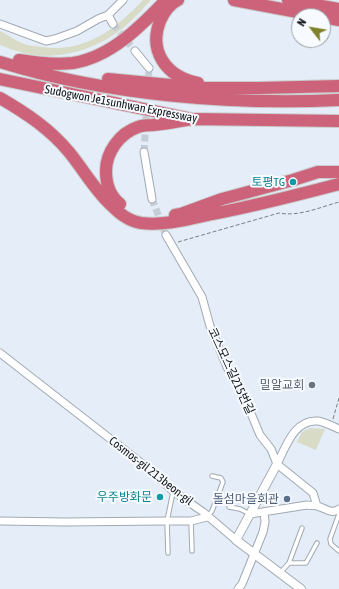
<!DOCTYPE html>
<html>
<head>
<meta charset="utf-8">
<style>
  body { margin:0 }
  #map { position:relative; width:339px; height:589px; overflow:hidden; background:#e5eef8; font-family:"Asap Condensed",sans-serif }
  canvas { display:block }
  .north { position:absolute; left:291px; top:8px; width:40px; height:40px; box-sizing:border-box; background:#f7fbff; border:1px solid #9b9fa2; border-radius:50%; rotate:301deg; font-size:11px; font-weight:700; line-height:16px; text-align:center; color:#111417 }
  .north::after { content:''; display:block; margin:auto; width:14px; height:18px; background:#7f822b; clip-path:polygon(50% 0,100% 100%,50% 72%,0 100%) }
</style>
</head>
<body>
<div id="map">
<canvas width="339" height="589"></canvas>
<div class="north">N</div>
</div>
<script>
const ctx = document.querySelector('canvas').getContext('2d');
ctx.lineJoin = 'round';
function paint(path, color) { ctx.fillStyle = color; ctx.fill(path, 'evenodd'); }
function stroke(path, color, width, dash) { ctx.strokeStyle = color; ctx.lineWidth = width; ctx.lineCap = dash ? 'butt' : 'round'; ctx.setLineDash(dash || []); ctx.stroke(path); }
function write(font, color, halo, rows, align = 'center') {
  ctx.font = font + ' "Asap Condensed","Noto Sans KR",sans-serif'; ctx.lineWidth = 4; ctx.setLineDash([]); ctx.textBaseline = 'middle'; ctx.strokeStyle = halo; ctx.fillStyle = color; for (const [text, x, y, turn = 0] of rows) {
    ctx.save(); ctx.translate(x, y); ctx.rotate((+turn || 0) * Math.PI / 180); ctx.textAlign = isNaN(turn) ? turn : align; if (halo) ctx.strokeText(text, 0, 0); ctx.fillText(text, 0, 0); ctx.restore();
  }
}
const green = new Path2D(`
  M143,0h8c-7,8 -14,15 -21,22 -28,26 -69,40 -106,31 -8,-2 -16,-5 -24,-8v-14c8,4 16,10 24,13 6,2 13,2 18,3 44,6 73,-18 101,-47z
  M310,428l15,1 -9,21 -19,-8 5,-10z`);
const minorTunnel = new Path2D(`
  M113,24l22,27
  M144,152l5,-84
  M152,199l14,36`);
const path = new Path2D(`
  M178,242l101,-29c19,4 42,-6 60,-11
  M333,419l6,-21`);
const service = new Path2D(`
  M229,507l11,2 10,5
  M339,514l-9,25 1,5 8,7
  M208,516l4,-5 11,-29 -2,-4 -9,-2
  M191,521l1,30
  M168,553l-1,-32 6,-29
  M289,563h17l11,-20
  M281,572l8,-9 13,-35`);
const minor = new Path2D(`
  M108,15l5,9
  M0,24l46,17 9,-2 22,-8 21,-12 10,-4 15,-15
  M135,51l14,17
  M144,152l8,47
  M166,235l36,62 8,29 17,41 23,44 10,24 11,14 6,15 36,29 4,13
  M0,353l149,116 24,22 30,21 33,28
  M277,464c9,-17 17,-45 41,-43 7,1 14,5 21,8
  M250,514l57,-9c4,1 7,0 10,1 9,2 14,9 22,3
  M0,521l65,1 102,-1h24l16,-4
  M238,589l4,-5 21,-52 2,-10 -1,-10`);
const tertiary = new Path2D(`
  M277,464l-41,76 65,49`);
const motorway = new Path2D(`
  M178,0c-8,4 -14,12 -18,21 -12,31 7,56 38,62
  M234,0l85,16
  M288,0l51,9
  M323,17l16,3
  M19,60c18,3 36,5 54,3 38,-6 68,-37 93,-63
  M0,62c106,33 229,43 339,38
  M0,79l192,40 147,2
  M108,79l93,9h58l80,-2
  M0,98c26,15 50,31 69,54 14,17 25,37 41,52 9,9 18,17 31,19 23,3 48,-4 71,-9 43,-8 85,-19 127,-30
  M120,204c-10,-8 -14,-20 -14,-33 0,-19 14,-38 32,-44 5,-2 10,-2 15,-2 13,-1 26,-4 39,-6
  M175,215l6,-1 41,-15 71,-19 25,-8h21`);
const markers = [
  [293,182,4,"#0f9aa8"],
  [312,385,4,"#6b7280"],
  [160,497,4,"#0f9aa8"],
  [287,499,4,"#5c6f8a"]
];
const streetNames = [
  ["Sudogwon Je1sunhwan Expressway",121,104,11],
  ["코스모스길215번길",231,371,65],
  ["Cosmos-gil 213beon-gil",151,471,38]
];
const cultureNames = [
  ["토평TG",285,182],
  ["우주방화문",152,497]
];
const worshipNames = [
  ["밀알교회",304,385]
];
const serviceNames = [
  ["돌섬마을회관",279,499]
];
paint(green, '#d8dcc6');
stroke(minorTunnel, '#c5cdd6', 7, [7, 3.5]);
stroke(service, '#a1a9b2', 5.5);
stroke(minor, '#a1a9b2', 9);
stroke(tertiary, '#a1a9b2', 10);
stroke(motorway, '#cbcbcc', 14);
stroke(path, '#787e84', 1, [4, 2]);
stroke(service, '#fff', 3.5);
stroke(minor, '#fff', 7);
stroke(tertiary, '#fff', 8);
stroke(motorway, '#cc637b', 12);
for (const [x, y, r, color] of markers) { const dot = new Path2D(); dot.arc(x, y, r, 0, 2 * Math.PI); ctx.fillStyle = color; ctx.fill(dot); stroke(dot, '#f7fbff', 1.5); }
write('12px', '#111417', '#f7fbff', streetNames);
write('12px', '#0d838f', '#f7fbff', cultureNames, 'right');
write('12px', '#5b616d', '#f7fbff', worshipNames, 'right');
write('12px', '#4e5e75', '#f7fbff', serviceNames, 'right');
</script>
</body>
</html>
